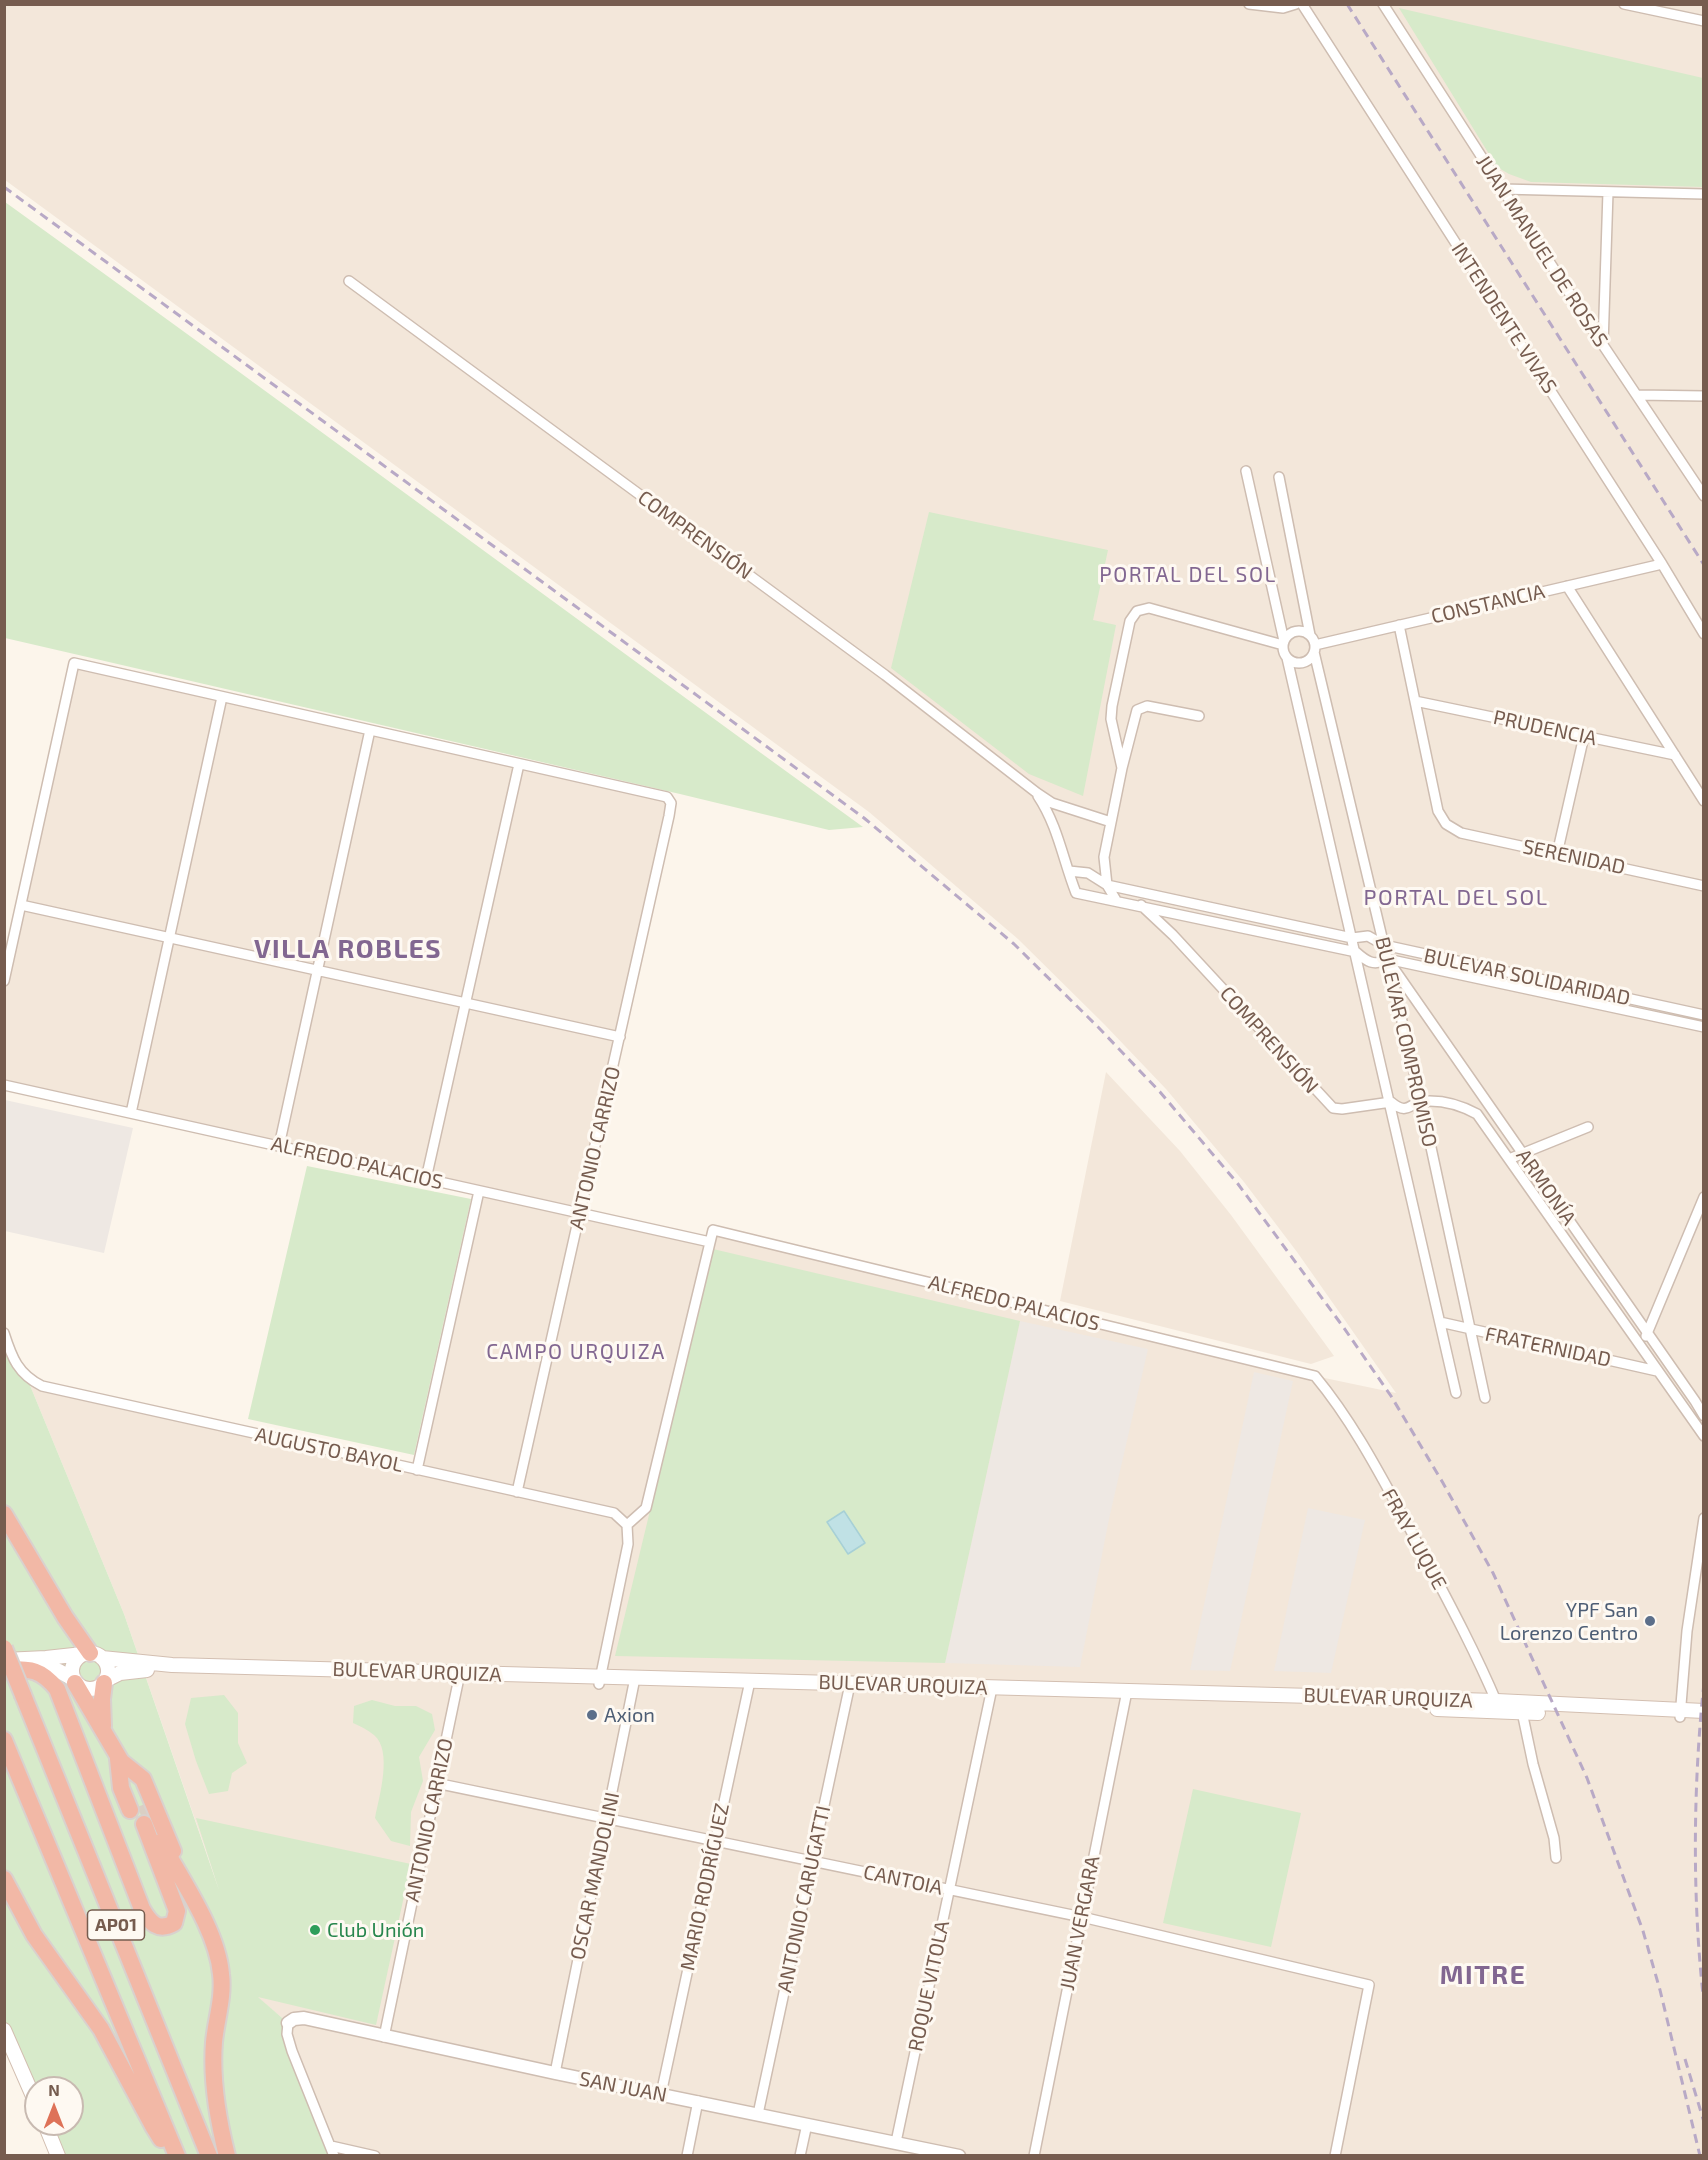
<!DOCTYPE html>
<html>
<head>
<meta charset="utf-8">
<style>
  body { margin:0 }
  #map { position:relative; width:1708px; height:2160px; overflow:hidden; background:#fcf5eb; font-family:"Exo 2",sans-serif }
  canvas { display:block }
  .frame { position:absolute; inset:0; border:6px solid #765c4f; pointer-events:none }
  .north { position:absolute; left:24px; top:2076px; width:60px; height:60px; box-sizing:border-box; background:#fef9f2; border:2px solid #c8bab1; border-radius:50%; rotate:0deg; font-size:16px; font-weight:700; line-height:24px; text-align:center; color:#765c4f }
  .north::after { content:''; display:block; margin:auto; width:21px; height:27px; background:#de7258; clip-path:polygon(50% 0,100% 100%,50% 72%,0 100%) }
</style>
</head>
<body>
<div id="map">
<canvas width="1708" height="2160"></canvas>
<div class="frame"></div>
<div class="north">N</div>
</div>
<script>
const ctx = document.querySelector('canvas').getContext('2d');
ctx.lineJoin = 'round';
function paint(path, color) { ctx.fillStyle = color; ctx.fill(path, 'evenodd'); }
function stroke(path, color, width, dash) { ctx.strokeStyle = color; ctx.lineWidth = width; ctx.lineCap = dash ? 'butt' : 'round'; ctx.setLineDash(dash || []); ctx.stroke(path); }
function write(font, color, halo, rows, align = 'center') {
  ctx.font = font + ' "Exo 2",sans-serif'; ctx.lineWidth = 6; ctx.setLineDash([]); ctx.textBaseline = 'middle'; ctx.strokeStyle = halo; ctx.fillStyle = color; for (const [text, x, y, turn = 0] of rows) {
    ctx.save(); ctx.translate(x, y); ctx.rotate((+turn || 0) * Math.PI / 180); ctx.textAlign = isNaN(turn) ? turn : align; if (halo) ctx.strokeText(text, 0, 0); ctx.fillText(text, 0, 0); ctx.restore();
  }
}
const residential = new Path2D(`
  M5,5h1698v2150h-1369l-42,-104 -4,-28 -32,-27 -132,-382 -97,-236 390,92 62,-279 -474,-106v-104l69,-318 593,134 4,6 -90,410 129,29 3,-12 602,146 81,17 -99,-141 -53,-70 -78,-93 -62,-65 -86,-85 -149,-127 -864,-632z
  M1106,1072l74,79 51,64 103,141 -23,8 -251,-63z`);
const industrial = new Path2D(`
  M5,1100l128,28 -29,125 -99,-22z
  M1020,1321l128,28 -39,170 -29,148 -135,-4z
  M1254,1372l39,9 -63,290 -40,-1z
  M1308,1508l57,12 -34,153 -57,-2z`);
const green = new Path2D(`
  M1399,8l304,70v109l-172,-5 -22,-8 -12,-7z
  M5,202c287,207 571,417 858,625l-34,3 -149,-36 -675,-156z
  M929,512l179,38 -15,70 23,5 -33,171 -54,-22 -138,-106z
  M307,1166l164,33 -57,256 -166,-36z
  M713,1249l307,72 -75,342 -330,-7z
  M4,1333l23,45 97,236 95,276 -23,-72 215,46 -35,161 -118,-28 30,26 -1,11 47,121h-276l-13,-31h27v-36h-36l-31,-58z
  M224,1695l14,18v30l9,20 -15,10 -4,18 -19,3 -13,-33 -11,-37 6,-26z
  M372,1700l23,6h21l16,8 3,16 -16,27 4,24 -12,31 -1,34 -19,-5 -16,-23c4,-21 18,-67 -1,-83 -6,-5 -14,-9 -21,-12l1,-17z
  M1193,1789l108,24 -30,134 -108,-24z`);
const water = new Path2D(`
  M844,1511l21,32 -17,11 -21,-32z`);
const motorwayTunnel = new Path2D(`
  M145,1804l7,17`);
const minor = new Path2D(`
  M1249,4l34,4 13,-4
  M1302,4l360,560 42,70
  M1383,4l220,341 101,151
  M1624,4l80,17
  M1502,189l202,5
  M349,281l536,394 152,118 15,10 59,19
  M1603,345l5,-153
  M1637,395l67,1
  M1246,471l38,170
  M1279,477l31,158
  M1567,586l137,215
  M1399,625l39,186 8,13 15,9 243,53
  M1283 647a16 16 0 1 1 32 0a16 16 0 1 1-32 0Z
  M1315,645l347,-81
  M1314,652l107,449 64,297
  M1287,658l169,735
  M1415,701l260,54
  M1122,768l-11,-49 1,-13 18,-85 7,-10 12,-3 134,37
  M1038,796c20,30 25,64 38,97l280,59c10,9 18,15 31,7l317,68
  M1557,854l27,-118
  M1069,871l19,2 19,12 245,53 16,-2 16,9 320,70
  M1116,900l-9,-15 -3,-28 18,-89 15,-58 10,-4 52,10
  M21,905l599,132
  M1141,905l32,30 160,173 9,1 49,-7c18,15 19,-1 34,-1 19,-1 36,4 52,13l227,322
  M1390,963l305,438 9,15
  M4,981l70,-318 593,134 4,6 -2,13 -152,676
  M4,1085l706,157
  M131,1113l91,-416
  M279,1146l91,-416
  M1509,1159l79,-32
  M426,1179l93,-415
  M1440,1322l217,49
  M4,1333c8,25 14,41 38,53l572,127 13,12
  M1646,1336l58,-139
  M417,1470l62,-279
  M599,1684l29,-140 -1,-19 19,-17 67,-278 602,146c39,47 67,102 96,155 30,57 61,113 86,172
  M1521,1707l12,57 21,74 2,20
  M1680,1717l7,-86 17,-113
  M436,1783l646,134 287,68 -34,171
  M288,2023l-1,11 5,17 42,105
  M384,2037l76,-364
  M555,2073l80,-395
  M661,2094l89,-413
  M758,2114l92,-430
  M896,2142l96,-454
  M331,2146l44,10
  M687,2156l11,-55
  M800,2156l7,-32
  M1034,2156l93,-465`);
const tertiary = new Path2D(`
  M288,2023l6,-4 10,-1 251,55 404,83`);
const secondary = new Path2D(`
  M72 1671a18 18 0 1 1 36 0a18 18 0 1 1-36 0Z
  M102,1658l70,7 1325,36 207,10
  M4,1660l42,-2 37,-4
  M35,1662l24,9 14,8
  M106,1680l14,-7 27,-3
  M1437,1709l101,4
  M4,2030l32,73
  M45,2124l13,32`);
const motorway = new Path2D(`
  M4,1514l61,103 25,36
  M4,1669c26,0 36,-1 53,20l85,220c8,14 16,23 32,14l3,-12 -33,-87
  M75,1683l50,85
  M23,1695l186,461
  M103,1726l-1,-27 2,-16
  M4,1740l173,416
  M118,1759l25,20 30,72
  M118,1759l3,29 9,22
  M161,1842c21,39 56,88 60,132 3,23 -5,46 -7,68 -3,37 4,78 13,114
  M4,1879l30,56 67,94 52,97 8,13`);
const rail = new Path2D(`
  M1347,4l357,561
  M4,187l860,631 150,126 85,84 61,64 78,92 106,144 47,68 52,87 50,90 94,205 56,153 17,59 40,166
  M1704,1683c-11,101 -12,219 0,320
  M1685,2059l19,63`);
const motorwayBridge = new Path2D(`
  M4,1648l19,47`);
const markers = [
  [1650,1621,6,"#5c6f8a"],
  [592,1715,6,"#5c6f8a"],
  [315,1930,6,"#2e9e5b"]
];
const shields = [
  [116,1925,57]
];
const shieldNames = [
  ["AP01",116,1925]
];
const streetNames = [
  ["JUAN MANUEL DE ROSAS",1542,251,57],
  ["INTENDENTE VIVAS",1504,318,57],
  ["COMPRENSIÓN",695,535,36],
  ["CONSTANCIA",1488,604,-13],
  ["PRUDENCIA",1545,728,12],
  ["SERENIDAD",1574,857,12],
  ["BULEVAR SOLIDARIDAD",1527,977,12],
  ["COMPRENSIÓN",1269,1040,48],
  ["BULEVAR COMPROMISO",1406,1042,77],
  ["ANTONIO CARRIZO",595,1148,-77],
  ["ALFREDO PALACIOS",357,1163,13],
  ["ARMONÍA",1546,1187,55],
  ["ALFREDO PALACIOS",1014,1303,14],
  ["FRATERNIDAD",1548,1347,12],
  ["AUGUSTO BAYOL",329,1450,12],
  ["FRAY LUQUE",1414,1539,61],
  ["BULEVAR URQUIZA",417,1672,2],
  ["BULEVAR URQUIZA",903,1685,2],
  ["BULEVAR URQUIZA",1388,1698,2],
  ["ANTONIO CARRIZO",429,1820,-78],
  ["OSCAR MANDOLINI",595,1876,-78],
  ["CANTOIA",903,1880,12],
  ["MARIO RODRÍGUEZ",705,1887,-78],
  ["ANTONIO CARUGATTI",804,1899,-78],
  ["JUAN VERGARA",1080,1923,-79],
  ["ROQUE VITOLA",929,1986,-78],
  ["SAN JUAN",623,2087,11]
];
const serviceNames = [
  ["YPF San",1638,1610],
  ["Lorenzo Centro",1638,1633],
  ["Axion",604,1715,"left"]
];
const leisureNames = [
  ["Club Unión",327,1930]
];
const neighbourhoodNames = [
  ["PORTAL DEL SOL",1188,575],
  ["CAMPO URQUIZA",576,1352]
];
const quarterNames = [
  ["PORTAL DEL SOL",1456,898]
];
const districtNames = [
  ["VILLA ROBLES",348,949],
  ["MITRE",1483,1975]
];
paint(residential, '#f3e7da');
paint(industrial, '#eee8e3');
paint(green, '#d7eaca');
paint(water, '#c0e1e5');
stroke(water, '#a7d0d6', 1.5);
stroke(motorwayTunnel, '#dacfc4', 16, [16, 8]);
stroke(minor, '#cebdb1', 12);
stroke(tertiary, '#cebdb1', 15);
stroke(secondary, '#d3bfb1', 16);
stroke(motorway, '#d9d1ce', 20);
stroke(minor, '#fff', 9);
stroke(tertiary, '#fff', 12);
stroke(secondary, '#fff', 14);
stroke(motorway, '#f2b8a6', 16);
stroke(rail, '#b8a9c6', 3, [9, 6]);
stroke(motorwayBridge, '#d9d1ce', 20, []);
stroke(motorwayBridge, '#f2b8a6', 16);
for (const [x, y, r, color] of markers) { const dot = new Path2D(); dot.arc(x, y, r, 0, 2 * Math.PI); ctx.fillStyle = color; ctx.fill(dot); stroke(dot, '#fef9f2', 2); }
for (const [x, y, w] of shields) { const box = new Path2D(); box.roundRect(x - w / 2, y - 15, w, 30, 4.5); ctx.fillStyle = '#fef9f2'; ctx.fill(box); stroke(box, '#765c4f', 1.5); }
write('bold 18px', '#765c4f', null, shieldNames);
write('20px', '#765c4f', '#fef9f2', streetNames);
write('20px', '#4e5e75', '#fef9f2', serviceNames, 'right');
write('20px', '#27864d', '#fef9f2', leisureNames, 'left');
ctx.letterSpacing = '1.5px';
write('21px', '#826791', '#fef9f2', neighbourhoodNames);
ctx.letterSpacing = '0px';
ctx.letterSpacing = '1.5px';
write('22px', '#826791', '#fef9f2', quarterNames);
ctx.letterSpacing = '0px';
ctx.letterSpacing = '1.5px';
write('bold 26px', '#826791', '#fef9f2', districtNames);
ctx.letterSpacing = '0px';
</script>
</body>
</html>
